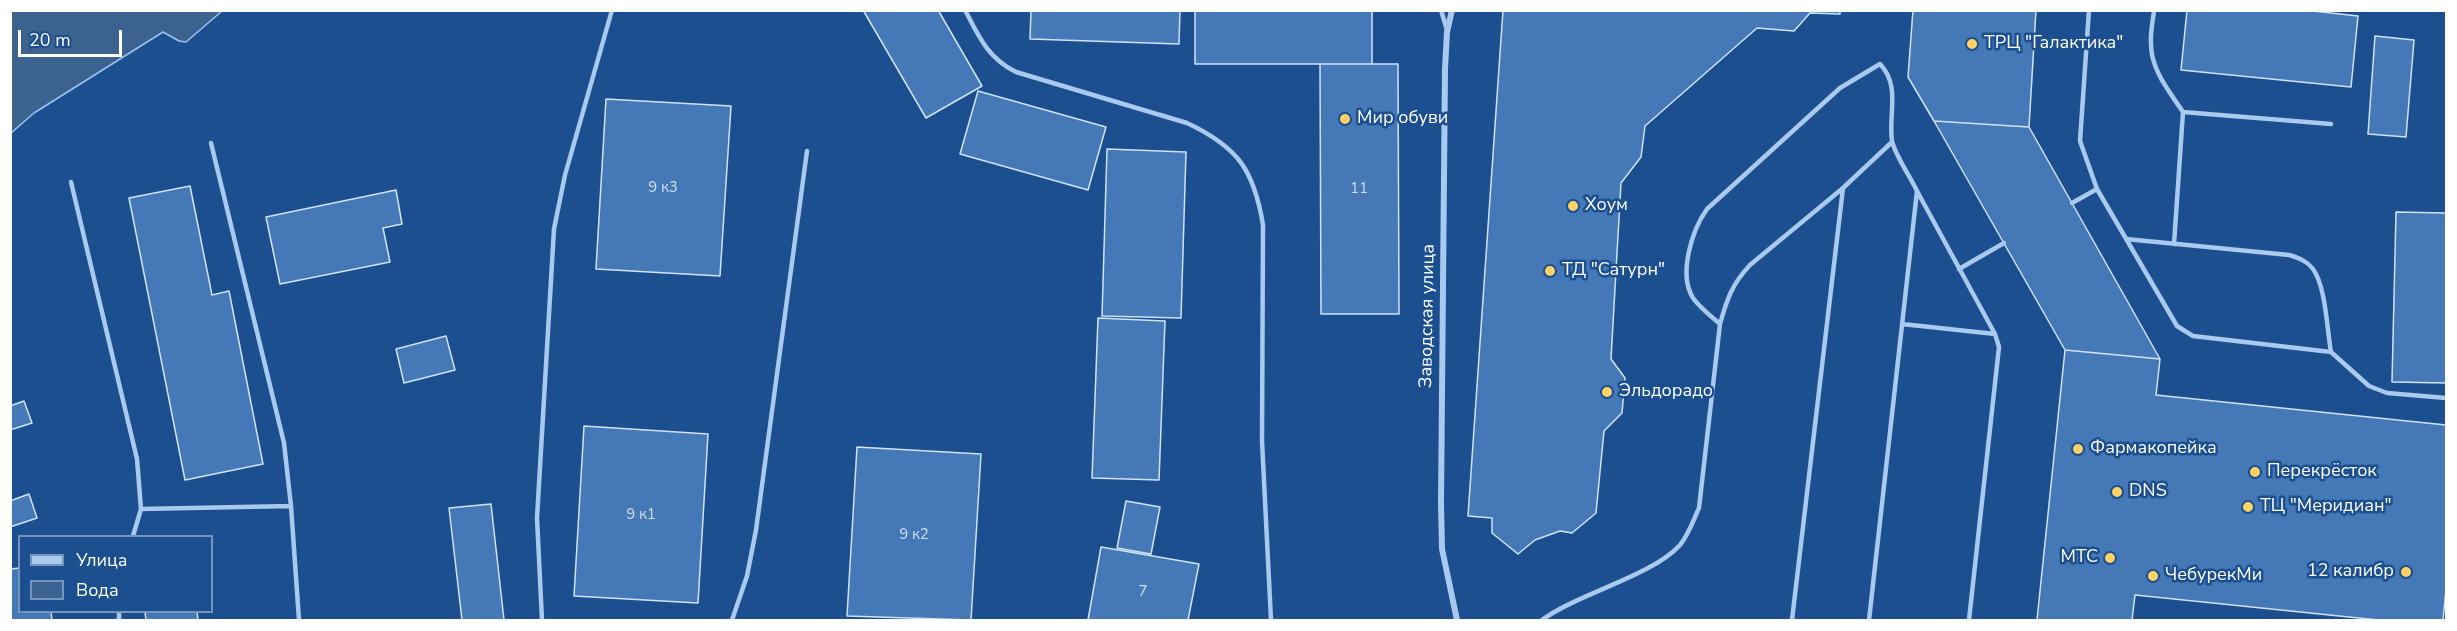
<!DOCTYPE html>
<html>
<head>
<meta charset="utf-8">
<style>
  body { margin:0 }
  #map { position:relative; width:2457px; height:631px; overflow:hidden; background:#1b4f8f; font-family:"Nunito Sans",sans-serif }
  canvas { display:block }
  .frame { position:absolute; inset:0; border:12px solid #fff; pointer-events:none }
  .legend { position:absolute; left:18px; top:535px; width:195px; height:78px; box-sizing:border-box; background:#1b4f8f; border:2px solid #7695bc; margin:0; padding:8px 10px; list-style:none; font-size:18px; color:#fff }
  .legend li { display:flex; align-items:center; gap:12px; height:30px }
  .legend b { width:30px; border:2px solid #7695bc }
  .scale { position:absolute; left:18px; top:30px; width:104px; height:27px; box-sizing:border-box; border:3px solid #fff; border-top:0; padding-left:8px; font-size:18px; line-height:21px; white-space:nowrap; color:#fff; -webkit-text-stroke:4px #1b4f8f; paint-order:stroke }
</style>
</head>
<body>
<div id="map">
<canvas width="2457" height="631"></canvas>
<div class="frame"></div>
<ul class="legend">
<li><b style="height:8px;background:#a9c9ee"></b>Улица</li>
<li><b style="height:16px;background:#3c6290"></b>Вода</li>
</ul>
<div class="scale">20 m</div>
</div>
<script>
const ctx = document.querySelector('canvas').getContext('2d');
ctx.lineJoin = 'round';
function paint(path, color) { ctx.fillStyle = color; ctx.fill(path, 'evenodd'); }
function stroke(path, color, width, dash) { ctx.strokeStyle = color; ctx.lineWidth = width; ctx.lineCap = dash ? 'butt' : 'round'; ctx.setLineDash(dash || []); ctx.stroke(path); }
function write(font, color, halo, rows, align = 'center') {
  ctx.font = font + ' "Nunito Sans",sans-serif'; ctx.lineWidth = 5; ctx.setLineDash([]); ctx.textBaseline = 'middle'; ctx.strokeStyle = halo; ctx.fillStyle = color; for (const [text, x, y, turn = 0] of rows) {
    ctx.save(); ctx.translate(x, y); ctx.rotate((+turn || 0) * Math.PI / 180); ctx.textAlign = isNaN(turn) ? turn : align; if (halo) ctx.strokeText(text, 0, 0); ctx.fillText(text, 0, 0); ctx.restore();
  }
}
const water = new Path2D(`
  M11,10h211v1l-36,31 -7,-1 -16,-9 -129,81 -23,20z`);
const building = new Path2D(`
  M863,10h75l44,76 -56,32z
  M1031,10h149l-1,34 -149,-5z
  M1195,10h177v54h-177z
  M1503,10h337v4l-30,-1 -16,18 -37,-3 -112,98 -4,31 -20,26 -10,176 14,19 -3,35 -18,18 -8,82 -24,20 -12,-2 -25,9 -17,14 -26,-21v-15l-24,-2z
  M1913,10h123l-7,117 -95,-6 -26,-44z
  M2187,10h117l54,6 -7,71 -170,-17z
  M2375,36l39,4 -8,97 -38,-3z
  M1320,64h78l1,250h-78z
  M978,91l128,36 -18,63 -128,-36z
  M606,99l125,7 -11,170 -124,-7z
  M1934,121l95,6 131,232 -95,-9z
  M1107,149l79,3 -5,166 -79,-2z
  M190,186l22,109 17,-4 34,173 -78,16 -56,-282z
  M396,190l6,34 -19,4 7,34 -110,22 -14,-67z
  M2396,212l50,1v170l-54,-1z
  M1098,318l67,3 -6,159 -67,-2z
  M446,336l9,34 -51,13 -8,-34z
  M2065,350l95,9 -4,36 290,30v164l-3,31h-65l-243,-25 -3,25h-95z
  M24,401l8,22 -22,7v-24z
  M584,426l124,8 -10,169 -124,-7z
  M857,447l124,7 -10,166 -124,-4z
  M29,494l8,24 -27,9v-26z
  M1126,501l34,6 -9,47 -34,-6z
  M491,504l13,116h-42l-13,-112z
  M1101,547l98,17 -11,56h-100z
  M20,568v44h31l1,8h-42v-51z
  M145,612h52l1,8h-52z`);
const lane = new Path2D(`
  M965,10c14,27 23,48 51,62l171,51c51,24 67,47 76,102l-1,216 9,179
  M1441,10l6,20
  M2089,10l-9,131 17,48 80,137 16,10 138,16 38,34 18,7 59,5
  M2154,10c-1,11 -4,23 -3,34 0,26 18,47 32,68
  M211,143l73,300 7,63 8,114
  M71,182l66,277 4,50 150,-3
  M1917,191l78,143
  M2072,203l25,-14
  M2126,239l163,16c10,3 18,6 24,14 13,18 14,61 18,83
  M2174,244l9,-132 148,12
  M1959,269l45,-26
  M1720,324c7,-25 12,-40 30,-59l93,-77 49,-46
  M1902,324l93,10 4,13 -30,273
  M133,536l8,-27
  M119,612v8
  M542,620l-5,-102 17,-289 11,-54 47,-165
  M732,620l15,-44 9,-46 51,-379
  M1542,620c37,-27 110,-44 138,-75 9,-11 13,-24 19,-37l21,-184c-9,-8 -20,-16 -27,-26 -15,-24 -1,-68 14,-89l133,-121 40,-24c21,22 8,50 12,77 3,14 19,37 25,50l-48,429
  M1792,620l51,-432`);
const street = new Path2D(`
  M1452,10l-5,22 -2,37 -4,434 1,46 15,71`);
const markers = [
  [1972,44,6,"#ffd166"],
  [1345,119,6,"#ffd166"],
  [1573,206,6,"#ffd166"],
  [1550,271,6,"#ffd166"],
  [1607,392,6,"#ffd166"],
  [2078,449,6,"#ffd166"],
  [2255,472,6,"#ffd166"],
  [2117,492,6,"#ffd166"],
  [2248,507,6,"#ffd166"],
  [2110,558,6,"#ffd166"],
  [2406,572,6,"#ffd166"],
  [2153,576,6,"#ffd166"]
];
const numberNames = [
  ["9 к3",663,188],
  ["11",1359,189],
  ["9 к1",641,515],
  ["9 к2",914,535],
  ["7",1143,592]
];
const poiNames = [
  ["ТРЦ \"Галактика\"",1984,44],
  ["Мир обуви",1357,119],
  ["Хоум",1585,206],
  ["ТД \"Сатурн\"",1562,271],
  ["Эльдорадо",1619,392],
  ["Фармакопейка",2090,449],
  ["Перекрёсток",2267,472],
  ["DNS",2129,492],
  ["ТЦ \"Меридиан\"",2260,507],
  ["МТС",2098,558,"right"],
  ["12 калибр",2394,572,"right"],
  ["ЧебурекМи",2165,576]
];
const streetNames = [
  ["Заводская улица",1428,316,-89]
];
paint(water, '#3c6290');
stroke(water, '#9cc4f0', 1.5);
paint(building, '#4478b7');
stroke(building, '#cfe3fa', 1.5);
stroke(lane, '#a9c9ee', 4.5);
stroke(street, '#a9c9ee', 6);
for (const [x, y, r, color] of markers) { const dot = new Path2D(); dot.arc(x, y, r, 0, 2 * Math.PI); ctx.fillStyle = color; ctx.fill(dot); stroke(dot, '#1b4f8f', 2); }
write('15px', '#d0dded', null, numberNames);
write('18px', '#fff', '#1b4f8f', poiNames, 'left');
write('18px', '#fff', '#1b4f8f', streetNames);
</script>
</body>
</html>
